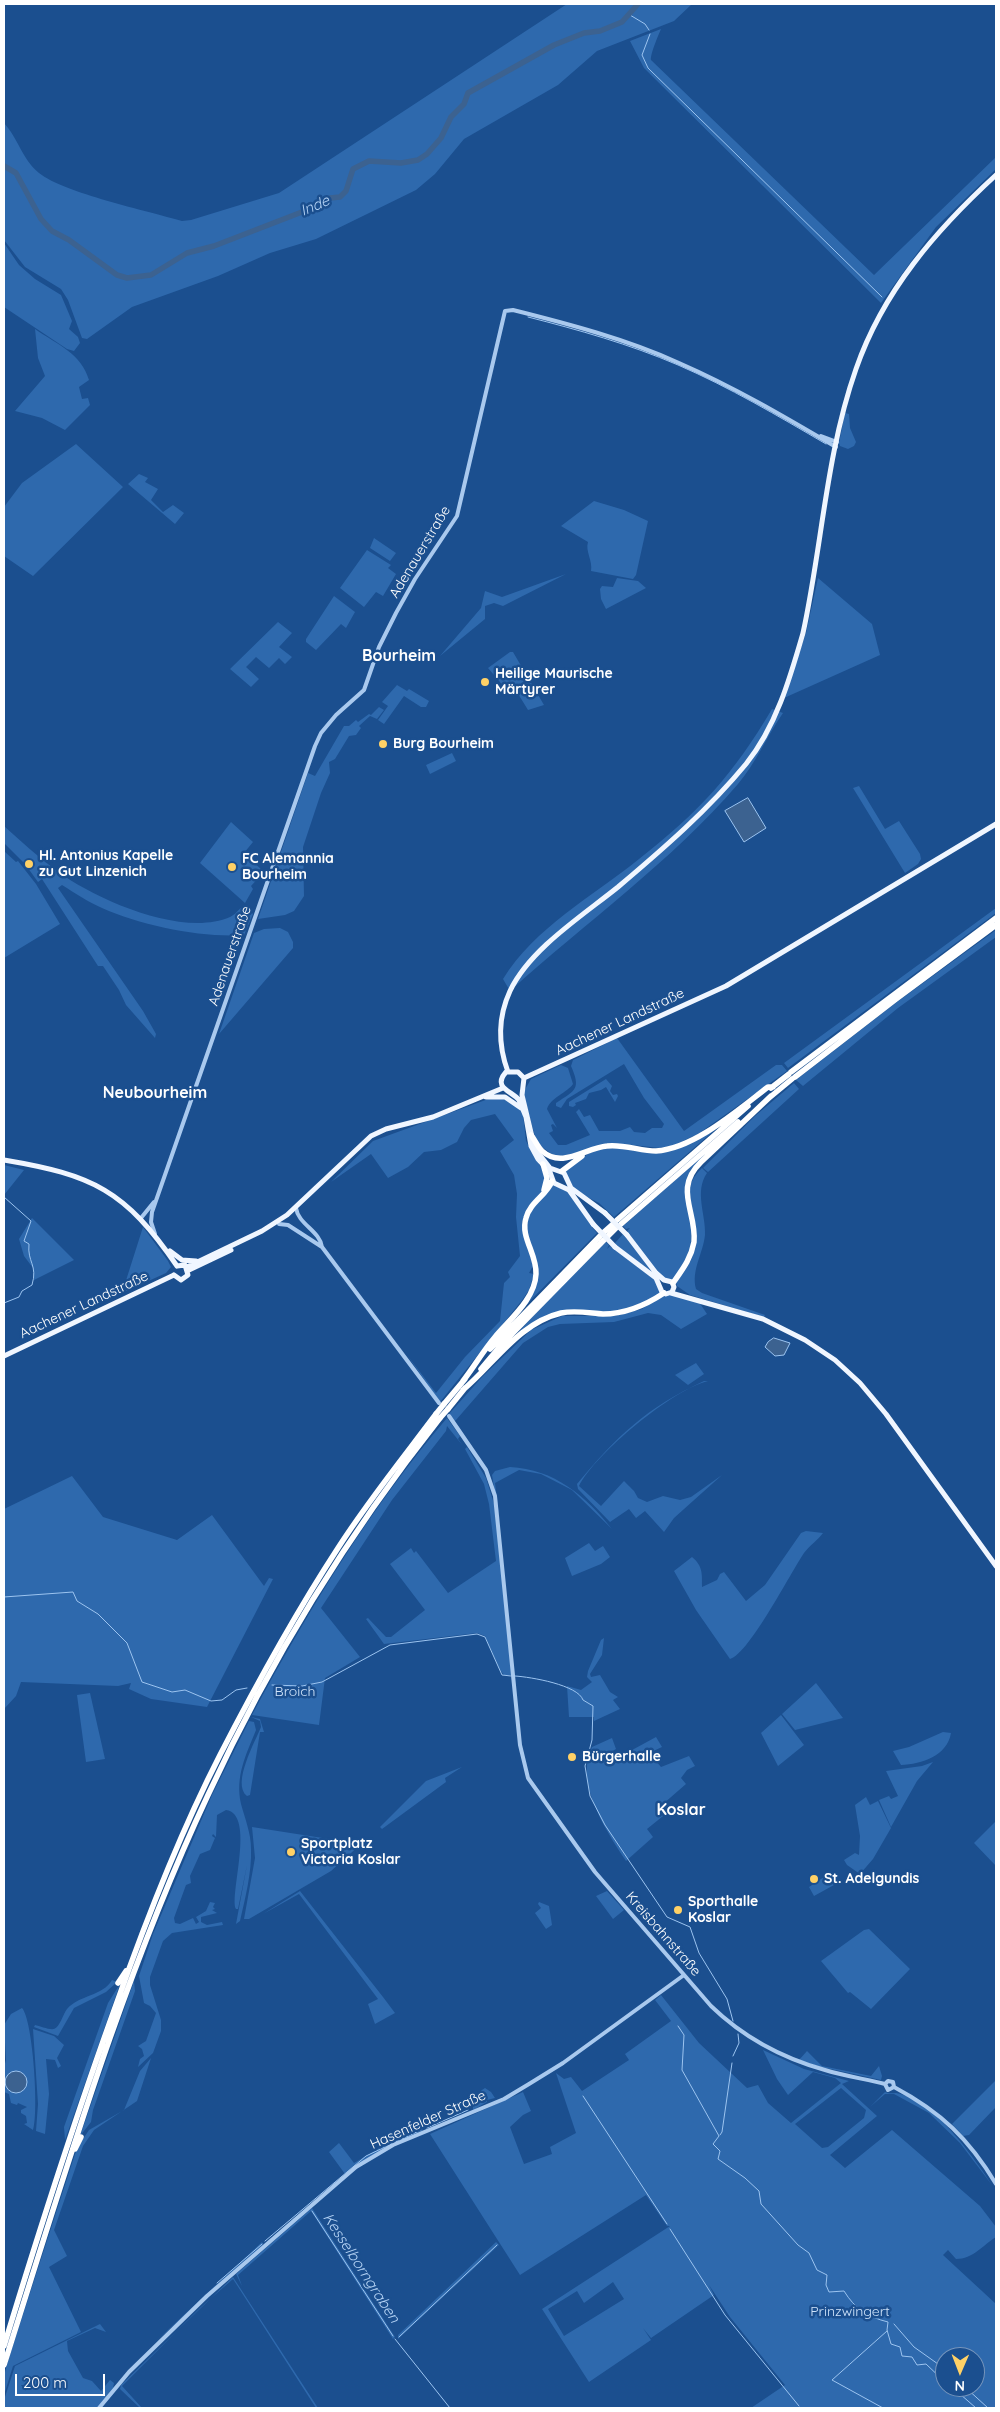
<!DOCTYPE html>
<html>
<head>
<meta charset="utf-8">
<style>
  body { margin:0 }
  #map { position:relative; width:1000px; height:2412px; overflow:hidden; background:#1b4f8f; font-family:Quicksand,sans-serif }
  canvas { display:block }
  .frame { position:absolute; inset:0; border:5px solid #fff; pointer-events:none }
  .north { position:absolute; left:935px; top:2347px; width:50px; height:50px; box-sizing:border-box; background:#1b4f8f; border:1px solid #7695bc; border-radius:50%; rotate:181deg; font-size:14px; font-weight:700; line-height:20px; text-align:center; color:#fff }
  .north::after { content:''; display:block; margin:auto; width:18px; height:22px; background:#ffd166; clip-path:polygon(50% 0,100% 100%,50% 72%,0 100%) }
  .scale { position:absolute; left:15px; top:2374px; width:90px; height:22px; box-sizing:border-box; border:2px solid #fff; border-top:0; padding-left:6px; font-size:15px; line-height:18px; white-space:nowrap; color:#fff; -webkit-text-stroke:4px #1b4f8f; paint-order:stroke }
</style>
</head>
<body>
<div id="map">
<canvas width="1000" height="2412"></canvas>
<div class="frame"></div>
<div class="north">N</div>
<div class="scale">200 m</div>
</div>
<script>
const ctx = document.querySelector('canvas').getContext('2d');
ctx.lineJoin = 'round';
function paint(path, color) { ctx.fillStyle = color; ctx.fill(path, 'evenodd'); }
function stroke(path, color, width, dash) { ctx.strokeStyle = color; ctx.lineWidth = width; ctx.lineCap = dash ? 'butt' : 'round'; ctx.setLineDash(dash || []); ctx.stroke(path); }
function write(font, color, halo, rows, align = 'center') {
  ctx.font = font + ' Quicksand,sans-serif'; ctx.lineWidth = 5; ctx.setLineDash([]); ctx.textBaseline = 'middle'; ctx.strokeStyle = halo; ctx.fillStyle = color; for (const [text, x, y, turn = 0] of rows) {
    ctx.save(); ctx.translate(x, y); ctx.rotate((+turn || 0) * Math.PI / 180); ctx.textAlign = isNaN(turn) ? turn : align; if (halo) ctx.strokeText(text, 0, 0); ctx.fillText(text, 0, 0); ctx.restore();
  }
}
const green = new Path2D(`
  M567,4h125l-18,17 -77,30 -39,34 -94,54 -29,35 -19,16 -100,49 -46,14 -52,23 -86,31 -45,32 -5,-1 -14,-38 -7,-11 -36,-22 -21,-27v-117c14,15 18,36 35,50 25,20 109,38 143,48l9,-1 88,-27z
  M661,29c-3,7 -11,26 -10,31l223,215 122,-118v12l-60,58 -55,76 -237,-235 -14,-27z
  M4,243l15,22 16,14 26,16 11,26 -3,8 9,8 2,6 -6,8 -7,-2 -63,-42z
  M35,329c23,16 46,24 54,51l-10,7 3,12 6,-1 2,7 -25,25 -23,-12 -27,-7 30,-35 -7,-18z
  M845,413l4,1 1,14 6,14 -2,4 -6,3 -8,-3 -1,-3z
  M76,444l47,43 -90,89 -29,-20v-49l18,-24z
  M139,474l9,4 -3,4 13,7 -7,11 12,12 10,-7 11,8 -9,11 -47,-40z
  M594,501l30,9 24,11 -12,54 -3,4 -42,-8c2,-10 -6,-20 -3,-29l-27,-16z
  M374,538l22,15 -6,8 -20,-13z
  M367,550l24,15 -3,3 8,6 -13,22 -7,-4 -12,15 -24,-19z
  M566,574l-63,32 -9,-3 -9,3v13l-45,37 41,-48 4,-17 17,6z
  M617,578l21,3 8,7 -40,21 -5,-10 -1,-10 2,-3 11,1z
  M818,578l54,46 8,31 -96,43 22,-65z
  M334,596l21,16 -9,16 -5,-4 -25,26 -10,-8v-3z
  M278,622l14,11 -13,14 13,10 -7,7 -6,-6 -10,10 -13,-11 -10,10 13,12 -8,8 -21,-18z
  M510,652h3l31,53 -16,5 -16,-26 -7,4 -17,-20z
  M397,685l10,6 2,-2 20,12 -3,6h-5l-17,-11 -20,28 -6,-4 10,-14 -6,-4z
  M379,707l5,3 -7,9 -7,-3 -11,10 2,2 -5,7 -7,1 -14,23 -6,3 1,11 -9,20 -18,54 1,49 -10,15 -9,4 -27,4 50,-146 7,3 29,-50h5l7,-6 2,2 11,-8 2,1z
  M772,709l11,4c-16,23 -27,50 -45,71 -67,78 -153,139 -228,207l-7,-12c31,-51 90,-83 136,-120 60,-47 94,-84 133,-150z
  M452,753l4,8 -26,13 -4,-9z
  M859,786l26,43 14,-8 21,33 1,5 -3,5 -13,9 -52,-85z
  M231,822l22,20 -9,11 20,19 -13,14 2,3 -8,14 -45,-40z
  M4,826c17,15 34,31 53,45 38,28 125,67 173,46 5,-2 9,-8 14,-12l9,9 -9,21c-42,3 -102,-9 -142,-27 -14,-6 -27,-15 -40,-23l-4,3 85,123 13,23 -1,4 -29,-33 -7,-15 -16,-24h-5l-56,-87 -4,3 -13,-18 -21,-21z
  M4,851l12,11 2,-1 18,23 24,40 -56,34z
  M996,908v5l-208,155 -4,-5z
  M280,928l8,4 5,10v6l-74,86 35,-101 10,-4z
  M996,930v7l-98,71 -95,78 -7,-6 101,-78z
  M617,1038l67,93 92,-66h6l5,6 -89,63 -26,12 -13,2 -35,-4 -63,12 -9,-2 -10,-7 -6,-7 -13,-47 8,-14 30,-14 7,3 5,16c-6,9 -22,13 -26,25l10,19 -4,-4 -2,1 2,6 -4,2 9,12h8l24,-10 -14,-23 3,-3 5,8 6,-2 9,16h21l10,-4 4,5 11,1 7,-5h10l2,-4 -20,-26 -20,-34 -57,35 -6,9 -5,-2v-3c20,-13 25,-14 15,-37l2,-6z
  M606,1079l6,7 -2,5 3,4 4,-1 1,2 -3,6 -9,-15 -5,3 -12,3 -3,6 -11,4 1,2 -3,2 -4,-1v-4z
  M794,1083l5,6 -91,83 -5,-4 52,-52z
  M501,1097l18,10 4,7 3,27 16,28 4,11 -3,10 -15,17 -6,15 11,44 -4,7 5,1 -5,16 -6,9 -83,103 -33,-47 29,38 29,-36 35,-36 4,-38 6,-6 -2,-5 12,-16 -4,-39 1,-23 -3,-19 -14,-24 14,-11 -19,-26 -24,6 -7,8 -7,14 -16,8 -17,2 -16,15 -20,11 -17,-24 -40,28 42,-41 118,-43z
  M716,1129l-102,88 -15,-14 -20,-10 -10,-10 -3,-12c40,-38 51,-16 96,-20 15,-1 40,-16 54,-22z
  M706,1153l-19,30 5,46 -2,23 -17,28 -10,-2 -7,-6 -29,-41 3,-3 -4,1 -3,-3z
  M4,1165l20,5 -20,25z
  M702,1168l5,5c-13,19 -1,41 -2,62 -2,19 -14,35 -9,54l6,4 63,22 -1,2 -74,-22 -13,-9 -1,-3c7,-10 17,-21 18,-34 2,-28 -18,-58 8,-81z
  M553,1185c4,3 7,1 11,3 9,4 24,36 33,45l-77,78 17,-31 -11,-48 3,-19z
  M32,1218l42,42 -40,20 -1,-12 -9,-12 -5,-17z
  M143,1227l25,34 3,6 -5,6 -44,20z
  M623,1234l34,42 -41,-30 -1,-3z
  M606,1242l3,3 -2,4 3,-3 45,32 6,15 -7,6 -40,13 -29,-1 -38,6 -52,41 48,-53z
  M674,1294l25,8 8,12 -26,15 -20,-14 -13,-2 -34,9 -54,2 -12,3 -25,16 -67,77 -2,1 -5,-7 33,-37 49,-47 31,-14h53l27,-7 19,-13z
  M696,1363l8,11 -16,11 -13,-10z
  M704,1381h4c-35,8 -113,73 -129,105l22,20 23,-25 10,10 4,7 9,4 16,-6 17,4 11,-3 31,-22 -48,43 -10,14 -19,-21 -9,7 -7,-9 -19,13 -32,-33 -1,-5c39,-47 70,-77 127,-103z
  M447,1418l13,18 -2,3 5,7 -16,-20 -1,5 -54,69 -71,108 39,49 -35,21 -6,47 -67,-10c56,-104 118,-207 195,-297z
  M467,1447l19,31 9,29 17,168h-8l-4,-5 -15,-34 -8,-3 -93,11 -18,-25 2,-1 18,19h5l34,-27 -35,-46 21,-16 3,5 2,-2 32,42 48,-32 -7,-57 -5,-20 -19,-35z
  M510,1467c44,2 76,29 102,62l-40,-39 -31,-16 -22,-4 -24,13 5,40 -8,-48 3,-4z
  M72,1476l31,41 74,23 35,-25 52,71 5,-8 4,1 -66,128 -56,-8 -22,-10 2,-6 -13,3 -97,-4 -5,14 -12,13v-200z
  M806,1531l17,2c-5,7 -13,12 -19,20 -13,19 -55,101 -74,106l-34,-49 -22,-39 18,-14c11,9 10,17 10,30l15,-7 3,-6 4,-2 22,29 19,-16 36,-52z
  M589,1543l6,8 8,-5 7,11 -9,7 -29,12 -7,-18z
  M604,1638l-2,17 -12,19 1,3 9,-2 10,17 8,5 -5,3 7,9 -26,12v-4h-25l-2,-31 14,4 11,-8 -5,-5 1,-6 13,-31z
  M816,1683l27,35 -48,12 -13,-16z
  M90,1693l15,66 -19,3 -9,-67z
  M781,1715l23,30 -26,21 -17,-33z
  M251,1717l9,2 4,13h-4l-10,63 -3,1c-16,-12 9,-56 14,-69l-1,-6z
  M249,1721l5,1 2,8c-10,25 -21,46 -15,74 4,15 10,29 10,45 1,23 -6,50 -11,72l-4,3 11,-59 -9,44h-2c-7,-14 20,-95 -10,-99l-9,5 -1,22 -3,-3 -1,2 3,2 -5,12 -10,4 -10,22 1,7 -5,2 -12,33 1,5 5,1 13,-6 3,6 3,-2 -3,-5 10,-6 4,-9 5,1 -2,4 2,2 -3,1 5,3 -16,4v5l6,3 15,-3 1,3 -51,8 -9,8 -13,36v8l11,35v11l-8,22 -15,14 2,-8 4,-3 -2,-7 -4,-3 8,-5 10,-28 -6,-7 -6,-3 -5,-27 14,-42 59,-139z
  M943,1732l8,1c-4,23 -29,31 -50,32l-8,-14 16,-4z
  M656,1737l6,10 -13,6 12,14 28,-11 6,10 -8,4 -6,8 5,6 -23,20 5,8 -21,17 6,8 -27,24c-16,-24 -42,-64 -39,-95 0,-6 3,-13 5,-19l20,-9 4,11 -8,5 4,7z
  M933,1762l-16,19 -26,46 -12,-27 10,-4 2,3 7,-3 -12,-25 36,-5z
  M462,1767l-17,11 1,4 -64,47 -2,-2 46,-46z
  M866,1797l4,8 8,-4 13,27 -18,31 -13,15 -13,-9 -3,-5 11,-7 4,2 1,-19 -5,-31z
  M996,1821v45l-22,-23z
  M252,1827l109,17 -30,27 -82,48h-5l11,-61z
  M827,1875l9,7 -2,3 -20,11 -5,-9z
  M300,1891l83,106 12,16 -20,11 -7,-20 10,-5 -79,-105 -36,20z
  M607,1891l17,19 -11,9 -17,-23z
  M539,1902l10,4 3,19 -6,4 -11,-16 6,-5 -3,-4z
  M869,1929l41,40 -39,40 -21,-17 -2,1 -27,-32 43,-31z
  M112,1980l5,2 -11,10 -32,16 -16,28 -24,-9 1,-2c5,1 14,5 19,4 6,-2 9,-15 13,-20 12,-14 36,-13 45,-29z
  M134,1981l1,10 -42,119 -2,12 -11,14z
  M120,1984l-55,156 -1,-13 44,-124z
  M661,1995l38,48 48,45 11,-3 10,18 23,20 50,-40 -6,-5 -22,-6 -25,23 -11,-16 -14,-29 41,19 45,12 -7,3 35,32 -47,39 15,13 47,-38 88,76 16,21v10c-13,8 -23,22 -40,22l-8,-9 -5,5 53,49v104h-245l34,-23 -55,-68 -21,-32 5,10 -63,43 -8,-10 8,12 -62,42 -47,-73 128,-83h-3l-21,-31 -126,80 -90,-141 93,-42 8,19 -8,4 -13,12 14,37 28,-10 -2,-7 26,-14 -20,-60 8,6 7,-2 11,14 47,-31 -4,-6 46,-33 -16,-21zM841,2088l25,22 -2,8 -36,29 -6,1 -27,-24zM613,2282l11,17 -60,37 -16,-27 29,-18 7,12zM945,2357h30v30h-30z
  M22,2008c11,12 17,105 11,122l-9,-6 3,-1 -1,-7 -5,-3v-3l6,-3 -9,-4 -1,2 -6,-2 -2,-9 -5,-2v-25l2,-7 -2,-35 7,-11z
  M33,2029l21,7 10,9 -7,13 4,8 -3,2 -3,-8 -9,-1 3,35 -4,40 -9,-3 2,-27z
  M807,2051l15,15 49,10 8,-10 3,10 -1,4 -60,-13 -22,-7z
  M151,2058l-14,43 -43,29 -11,16 -29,84 13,26 -18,11 32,65 -68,34 -9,29v-19l3,-12 70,-216 12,-18 35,-20 16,-39z
  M996,2080v27l-27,28 -6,1 -11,-12z
  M485,2088l6,4 4,6 -8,2v2l-14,8v-14z
  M885,2092c4,2 7,1 11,1 39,7 78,65 99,96l-35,-46 -31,-30 -35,-19h-9l-15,13z
  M423,2129l-1,2 -38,17 -39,26 -16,-22 10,-9 15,20 34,-20z
  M312,2208l83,129 -2,2 -82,-128 -73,64 4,11 -6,-12z
  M262,2242l1,3 -109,98z
  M496,2242l3,3 -101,94v-4z
  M233,2277l85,131h-2l-83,-129 -32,28 -79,79 20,22h-2l-20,-19 1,-4z
  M100,2324l6,8 -11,-4 -28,13 1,10 15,27 9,3 9,10 9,-11 4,3 -1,5 -16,20h-93v-8l11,-34z`);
const water = new Path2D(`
  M748,798l18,30 -22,14 -19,-31z
  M774,1338l16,5 -6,12 -9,1 -10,-9 3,-5z
  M5 2082a11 11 0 1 1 22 0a11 11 0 1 1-22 0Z`);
const stream = new Path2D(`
  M630,15l15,9 4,6
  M650,34l-8,21 6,13 234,229
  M528,317c51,13 101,27 150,48 51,22 100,51 148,79
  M4,1197l27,24 -7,20 5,3c-2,18 9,21 3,41l-10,6 -3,6 -15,6
  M4,1597l69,-5 4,9 21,13 29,29 15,39 30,10 13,-2 26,11 11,-1 14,-10 11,-2
  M515,1676c16,1 63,9 68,24l10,6 -1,34 -7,26 5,30 15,29 62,92 23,10 9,26 28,46 6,22
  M272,1685l30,1 20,-4 68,-37 87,-11 8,3 17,38 9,1
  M678,2026l6,9 -2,35 37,66 -6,8 7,7 -2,8 27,19 14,13 2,13 37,41 11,8 8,17 10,5 -1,10 3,7 15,-1c11,18 24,26 44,31l-1,8 4,14 9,3 2,9 10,1 5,8 9,-1 19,18
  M733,2056l6,-13 -1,-9
  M583,2096l84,128
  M427,2128l41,-18
  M720,2135l2,-3 10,-69
  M312,2211l81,125
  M670,2229l55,86 74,91
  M265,2241l101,-85 55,-26
  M217,2283l45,-39
  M894,2324l20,23 31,22
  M399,2337l98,-92
  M395,2339l55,69
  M952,2387l24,21
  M965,2387l23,21
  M883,2408l-51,-28 55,-49`);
const river = new Path2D(`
  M4,166l12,7 25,46 11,12 17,9 48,35 10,3 24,-3 36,-22 27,-7 106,-41 10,-7 10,-1 6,-6 7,-22 16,-8 32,2 17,-3 9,-6 14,-16 10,-21 13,-13 4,-11 86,-48 30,-12 16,-2 22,-9 16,-18`);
const minor = new Path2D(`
  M821,436l16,6
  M296,1208c2,16 24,23 26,39
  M141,1218l13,-16
  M279,1224l9,1 34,22 117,156
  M155,1234l-4,-12 1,-10 163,-466 6,-13 15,-18 28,-25 15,-43 17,-34 19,-34 42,-63 48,-205 8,-1c56,14 113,29 166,53 55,24 106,54 157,84
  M449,1416l37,54 9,26 25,249 8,33 67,94 116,134c32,31 71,52 114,64 20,6 40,9 60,14
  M885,2084l3,-3 5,1 1,5c47,25 75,52 102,97
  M885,2084l3,6 6,-3
  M99,2408l30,-36 78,-76 149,-129 37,-22 111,-46 25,-15 34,-21 121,-88`);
const major = new Path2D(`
  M508,1072c-10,-27 -10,-55 2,-81 20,-42 72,-75 108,-104 45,-38 90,-77 128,-123 30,-37 44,-86 57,-131 19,-87 23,-179 53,-264 27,-78 80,-139 140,-194
  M524,1078l202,-92 270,-162
  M486,1097h19l16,11
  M4,1160c89,15 121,30 173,106
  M593,1224l-24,-34 -15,-7 -4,-11 -12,-13 -7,-13 -5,-29 -7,-17c-7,-9 -27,-12 -13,-28h12l6,6 -2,17 13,54 15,19 14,5 7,15 34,25
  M615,1247l41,31 6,14 4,2 6,-2 2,-5 -2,-5 -8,-2 -8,-7 -29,-38
  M170,1251l12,9 14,1
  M187,1267l75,-36 25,-16 84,-79 15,-7 47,-12 70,-29
  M189,1270l42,-20
  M174,1275l7,5 7,-5 -3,-10 -8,1
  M671,1293l92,26 42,21 30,20 25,23 26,31 110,152
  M4,1356l170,-81`);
const highway = new Path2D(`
  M791,1072l205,-154
  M795,1077l101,-78 100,-74
  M771,1088l18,-14
  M769,1098l23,-19
  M531,1135c4,5 6,11 11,16 20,18 43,-3 65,-5 17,-2 33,5 49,5 38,-2 83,-42 112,-64h5
  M543,1164l4,14 -3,12
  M562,1171l20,-15
  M617,1220l131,-114
  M621,1224l117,-102
  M604,1232l9,-8
  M608,1236l9,-9
  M673,1283c9,-13 18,-24 21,-41 3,-30 -21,-53 7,-80l70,-66
  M490,1349l110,-113
  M481,1369l21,-25 102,-104
  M463,1381c11,-14 20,-30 32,-44 15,-18 40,-38 41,-63 1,-20 -16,-37 -10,-56 4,-16 21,-23 26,-37
  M463,1390c31,-26 56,-67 98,-77 14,-3 28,0 42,1 22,0 43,-9 61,-21
  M444,1404l21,-25
  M448,1409l17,-21
  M118,1983l8,-12
  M75,2149l6,-12
  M4,2346c35,-115 71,-228 112,-341 30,-85 63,-170 104,-250 36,-70 75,-141 118,-207 30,-47 65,-90 98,-134
  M4,2365c61,-192 118,-387 204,-570 62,-134 140,-261 232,-377`);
const majorBridge = new Path2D(`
  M605,1213l22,22
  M593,1224l22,23`);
const highwayBridge = new Path2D(`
  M436,1414l8,-10
  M440,1418l8,-9`);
const markers = [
  [485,682,5,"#ffd166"],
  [383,744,5,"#ffd166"],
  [29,864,5,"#ffd166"],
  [232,867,5,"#ffd166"],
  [572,1757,5,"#ffd166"],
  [291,1852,5,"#ffd166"],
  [814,1879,5,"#ffd166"],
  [678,1910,5,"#ffd166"]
];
const streetNames = [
  ["Adenauerstraße",420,552,-59],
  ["Adenauerstraße",230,956,-71],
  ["Aachener Landstraße",620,1022,-25],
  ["Aachener Landstraße",84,1305,-25],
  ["Kreisbahnstraße",663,1934,49],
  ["Hasenfelder Straße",428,2120,-24]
];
const poiNames = [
  ["Heilige Maurische",495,674],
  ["Märtyrer",495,690],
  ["Burg Bourheim",393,744],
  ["Hl. Antonius Kapelle",39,856],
  ["zu Gut Linzenich",39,872],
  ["FC Alemannia",242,859],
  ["Bourheim",242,875],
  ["Bürgerhalle",582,1757],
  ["Sportplatz",301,1844],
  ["Victoria Koslar",301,1860],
  ["St. Adelgundis",824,1879],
  ["Sporthalle",688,1902],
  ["Koslar",688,1918]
];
const parkNames = [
  ["Broich",295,1692],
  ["Prinzwingert",850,2312]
];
const waterNames = [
  ["Inde",315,206,-23],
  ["Kesselborngraben",361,2268,57]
];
const quarterNames = [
  ["Bourheim",399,656],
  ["Neubourheim",155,1093],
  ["Koslar",681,1810]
];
paint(green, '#2e69ad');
paint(water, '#3c6290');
stroke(water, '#9cc4f0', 1);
stroke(stream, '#9cc4f0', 1);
stroke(river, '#3c6290', 5.5);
stroke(minor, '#a9c9ee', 4);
stroke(major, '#f0f6ff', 5);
stroke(highway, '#fff', 5.5);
stroke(majorBridge, '#f0f6ff', 5);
stroke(highwayBridge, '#fff', 5.5);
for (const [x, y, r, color] of markers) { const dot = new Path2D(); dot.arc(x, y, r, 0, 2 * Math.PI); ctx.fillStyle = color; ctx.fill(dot); stroke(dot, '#1b4f8f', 2); }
write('14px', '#fff', '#1b4f8f', streetNames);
write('bold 14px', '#fff', '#1b4f8f', poiNames, 'left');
write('14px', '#cfe3fa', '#1b4f8f', parkNames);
write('italic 15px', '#b5d3f5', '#1b4f8f', waterNames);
write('bold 16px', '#fff', '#1b4f8f', quarterNames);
</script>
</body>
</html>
